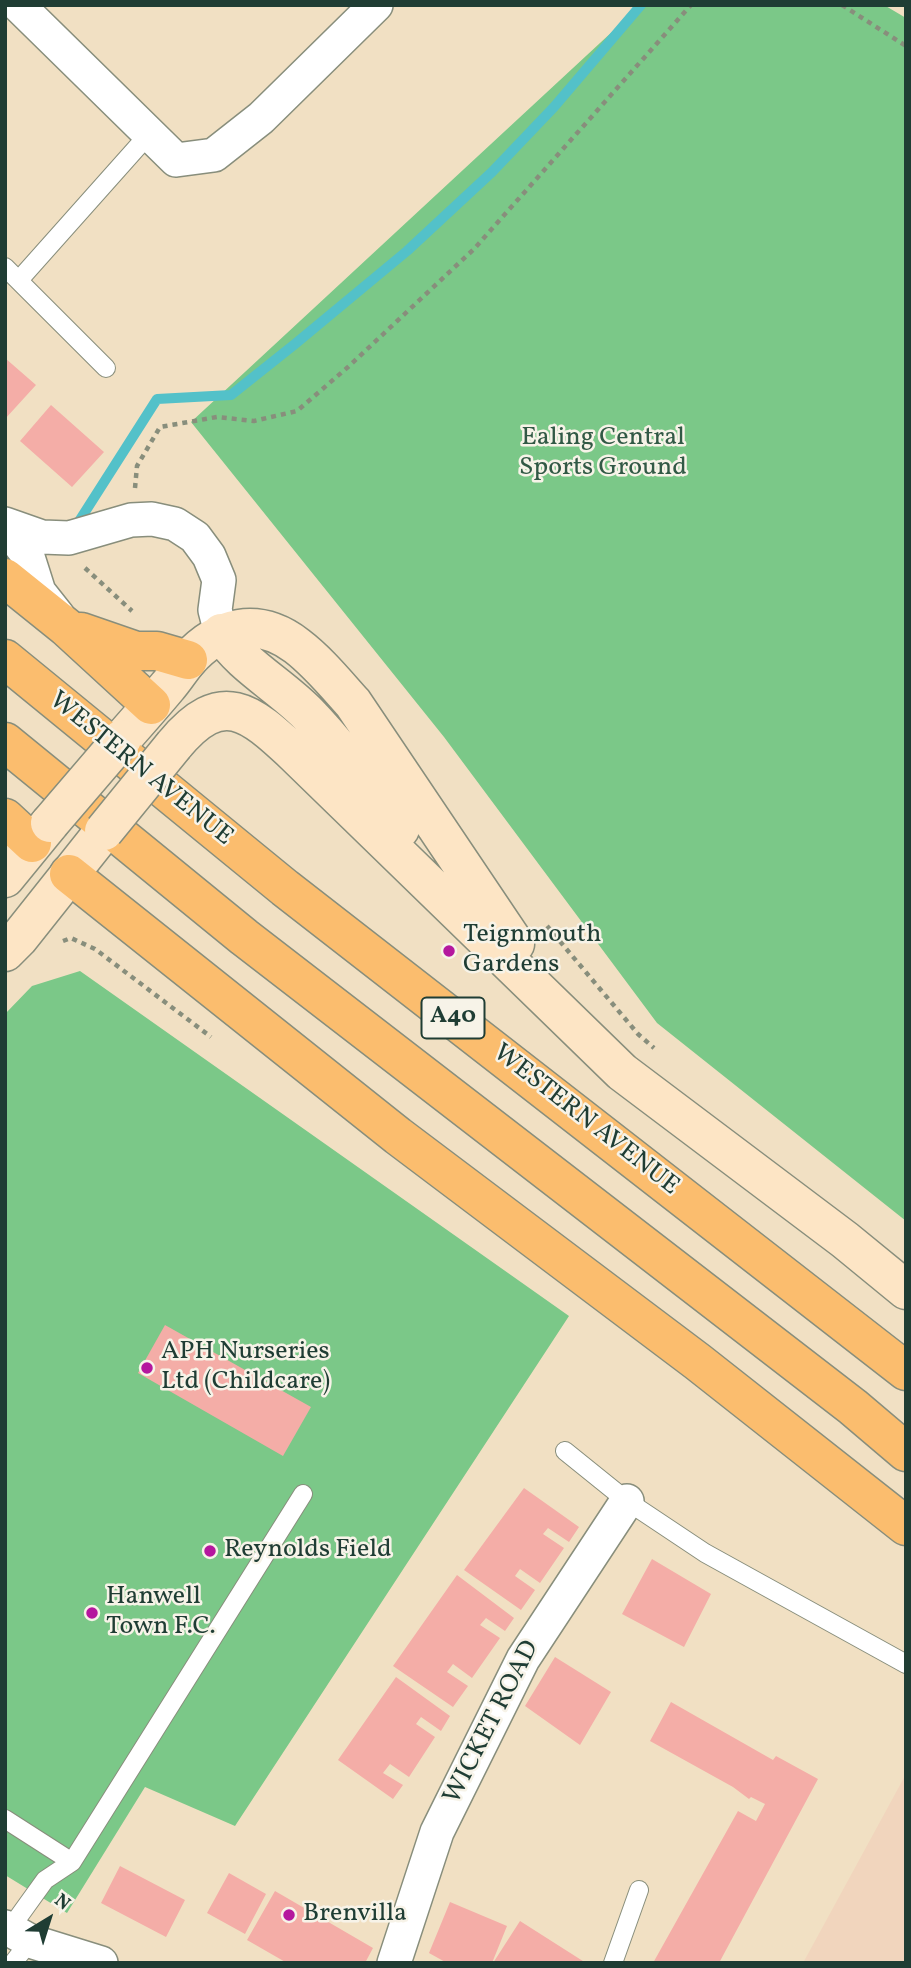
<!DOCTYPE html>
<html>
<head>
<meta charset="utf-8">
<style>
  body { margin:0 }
  #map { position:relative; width:911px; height:1968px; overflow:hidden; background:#f1e0c3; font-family:Vollkorn,serif }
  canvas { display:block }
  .frame { position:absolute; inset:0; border:7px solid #1f3d34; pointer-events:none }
  .north { position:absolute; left:14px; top:1884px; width:70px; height:70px; -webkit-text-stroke:5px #f7f3e8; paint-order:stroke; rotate:38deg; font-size:19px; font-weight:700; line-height:28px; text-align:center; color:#1f3d34 }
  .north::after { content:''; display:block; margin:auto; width:24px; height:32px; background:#1f3d34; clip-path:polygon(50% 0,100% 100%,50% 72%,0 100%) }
</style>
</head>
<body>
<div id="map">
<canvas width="911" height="1968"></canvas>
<div class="frame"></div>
<div class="north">N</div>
</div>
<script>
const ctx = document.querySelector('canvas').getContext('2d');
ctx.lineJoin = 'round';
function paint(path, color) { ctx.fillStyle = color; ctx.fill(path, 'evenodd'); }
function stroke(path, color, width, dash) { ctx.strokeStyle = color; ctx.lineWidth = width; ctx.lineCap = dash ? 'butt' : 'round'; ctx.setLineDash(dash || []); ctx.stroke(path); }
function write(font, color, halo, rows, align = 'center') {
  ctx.font = font + ' Vollkorn,serif'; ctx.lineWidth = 5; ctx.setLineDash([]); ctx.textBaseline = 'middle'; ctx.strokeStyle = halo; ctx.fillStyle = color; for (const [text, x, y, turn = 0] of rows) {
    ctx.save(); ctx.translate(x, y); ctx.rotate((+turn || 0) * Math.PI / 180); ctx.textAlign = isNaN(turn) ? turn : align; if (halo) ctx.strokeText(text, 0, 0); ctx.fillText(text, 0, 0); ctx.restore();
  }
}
const built = new Path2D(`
  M906,1774v189h-103z`);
const green = new Path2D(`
  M641,5h243l22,13v1203l-249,-198 -213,-286 -253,-315z
  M80,971l489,345 -334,510 -90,-39 -78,126 -62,-38v-861l27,-28z`);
const stream = new Path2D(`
  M76,526l81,-127 74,-4 64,-51 112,-93 85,-79 62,-65 87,-102`);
const building = new Path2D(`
  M5,358l31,27 -31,34z
  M51,405l53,47 -32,35 -52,-46z
  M165,1325l146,82 -28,49 -145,-83z
  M524,1488l55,39 -10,15 -21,-14 -5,6 21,14 -24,35 -20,-14 -5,7 20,14 -14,20 -57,-40z
  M652,1559l59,35 -27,53 -62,-33z
  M457,1575l57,43 -9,13 -19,-13 -6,7 20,13 -28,40 -19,-14 -6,8 21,14 -15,21 -60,-41z
  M555,1657l56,35 -31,53 -55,-39z
  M396,1677l54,39 -9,15 -20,-14 -5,7 19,13 -26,40 -19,-13 -7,9 20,12 -10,14 -55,-39z
  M671,1702l102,58 3,-4 42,23 -99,184h-66l85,-152 18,10 9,-17 -14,-7 -2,2 -16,-12 -83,-46z
  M120,1866l65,34 -19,37 -65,-34z
  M229,1873l37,21 -21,40 -38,-21z
  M275,1891l98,57 -8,15h-78l-40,-23z
  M450,1902l57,24 -15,37h-45l-18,-10z
  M520,1921l66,42h-93z`);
const path = new Path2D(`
  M842,5l64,41
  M135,488l2,-22 23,-39 57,-10 37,4 43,-10 51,-44 126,-118 217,-244
  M85,568l47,43
  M547,926l91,108 16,14
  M63,941l8,-3 24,11 116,88`);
const service = new Path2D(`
  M5,267l101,101
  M19,280l130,-146
  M565,1451l62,50 78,52 201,111
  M5,1819l67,43
  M9,1930l36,-50 27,-18 231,-368
  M13,1963l17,-22
  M613,1963l26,-73`);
const minor = new Path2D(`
  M18,5l158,155 38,-5 47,-37 115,-113
  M5,524l37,13 27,1 62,-18 21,-1 23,5 20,13 14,19 10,24 -4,30 6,23
  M5,525l22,29 12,38 19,24
  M5,1927l25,14 71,22
  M394,1963l43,-131 86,-173 104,-158`);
const secondary = new Path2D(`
  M221,633c20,32 60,53 87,81 34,35 62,76 92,115
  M122,739c16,-18 31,-35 46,-53 7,-8 13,-18 20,-26 30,-34 70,-44 109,-14 21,16 38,37 56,57l162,241
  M174,745c48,-58 76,-33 121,9l327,318 223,168 61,50
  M5,878l45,-55
  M5,952l14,-14 85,-107`);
const trunk = new Path2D(`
  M5,578l61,49 85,78
  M81,632l55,19h21l31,9
  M5,659l280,229 621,483
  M5,742l239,195 609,470 53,45
  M5,818l27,25
  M69,874l329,262 300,226 208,164`);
const secondaryBridge = new Path2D(`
  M50,823l72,-84
  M104,831l70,-86`);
const markers = [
  [449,951,7,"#b5179e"],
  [147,1368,7,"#b5179e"],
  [210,1551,7,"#b5179e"],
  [92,1613,7,"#b5179e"],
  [289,1915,7,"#b5179e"]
];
const shields = [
  [453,1018,63]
];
const shieldNames = [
  ["A40",453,1018]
];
const parkNames = [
  ["Ealing Central",603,439],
  ["Sports Ground",603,469]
];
const streetNames = [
  ["WESTERN AVENUE",140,770,39],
  ["WESTERN AVENUE",585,1121,38],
  ["WICKET ROAD",493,1723,-63]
];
const poiNames = [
  ["Teignmouth",463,936],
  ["Gardens",463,966],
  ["APH Nurseries",161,1353],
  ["Ltd (Childcare)",161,1383],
  ["Reynolds Field",224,1551],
  ["Hanwell",106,1598],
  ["Town F.C.",106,1628],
  ["Brenvilla",303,1915]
];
paint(built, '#f1d5bd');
paint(green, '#7bc888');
stroke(stream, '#53c1c9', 10);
paint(building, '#f4ada7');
stroke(service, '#888e7c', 20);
stroke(minor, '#888e7c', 36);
stroke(secondary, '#888e7c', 41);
stroke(trunk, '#888e7c', 41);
stroke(path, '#888e7c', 4.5, [5, 5]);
stroke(service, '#fff', 18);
stroke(minor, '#fff', 33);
stroke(secondary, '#fde5c5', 38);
stroke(trunk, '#fbbd6e', 38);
stroke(secondaryBridge, '#888e7c', 41, []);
stroke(secondaryBridge, '#fde5c5', 38);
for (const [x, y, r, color] of markers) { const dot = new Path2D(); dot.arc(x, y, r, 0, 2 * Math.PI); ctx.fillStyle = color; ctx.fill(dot); stroke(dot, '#f7f3e8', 2.5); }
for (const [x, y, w] of shields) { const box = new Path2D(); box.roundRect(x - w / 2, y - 20.5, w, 41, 5); ctx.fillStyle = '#f7f3e8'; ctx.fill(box); stroke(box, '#1f3d34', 2); }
write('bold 24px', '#1f3d34', null, shieldNames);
write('26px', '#315945', '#f7f3e8', parkNames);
write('26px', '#1f3d34', '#f7f3e8', streetNames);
write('26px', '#1f3d34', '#f7f3e8', poiNames, 'left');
</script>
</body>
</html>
